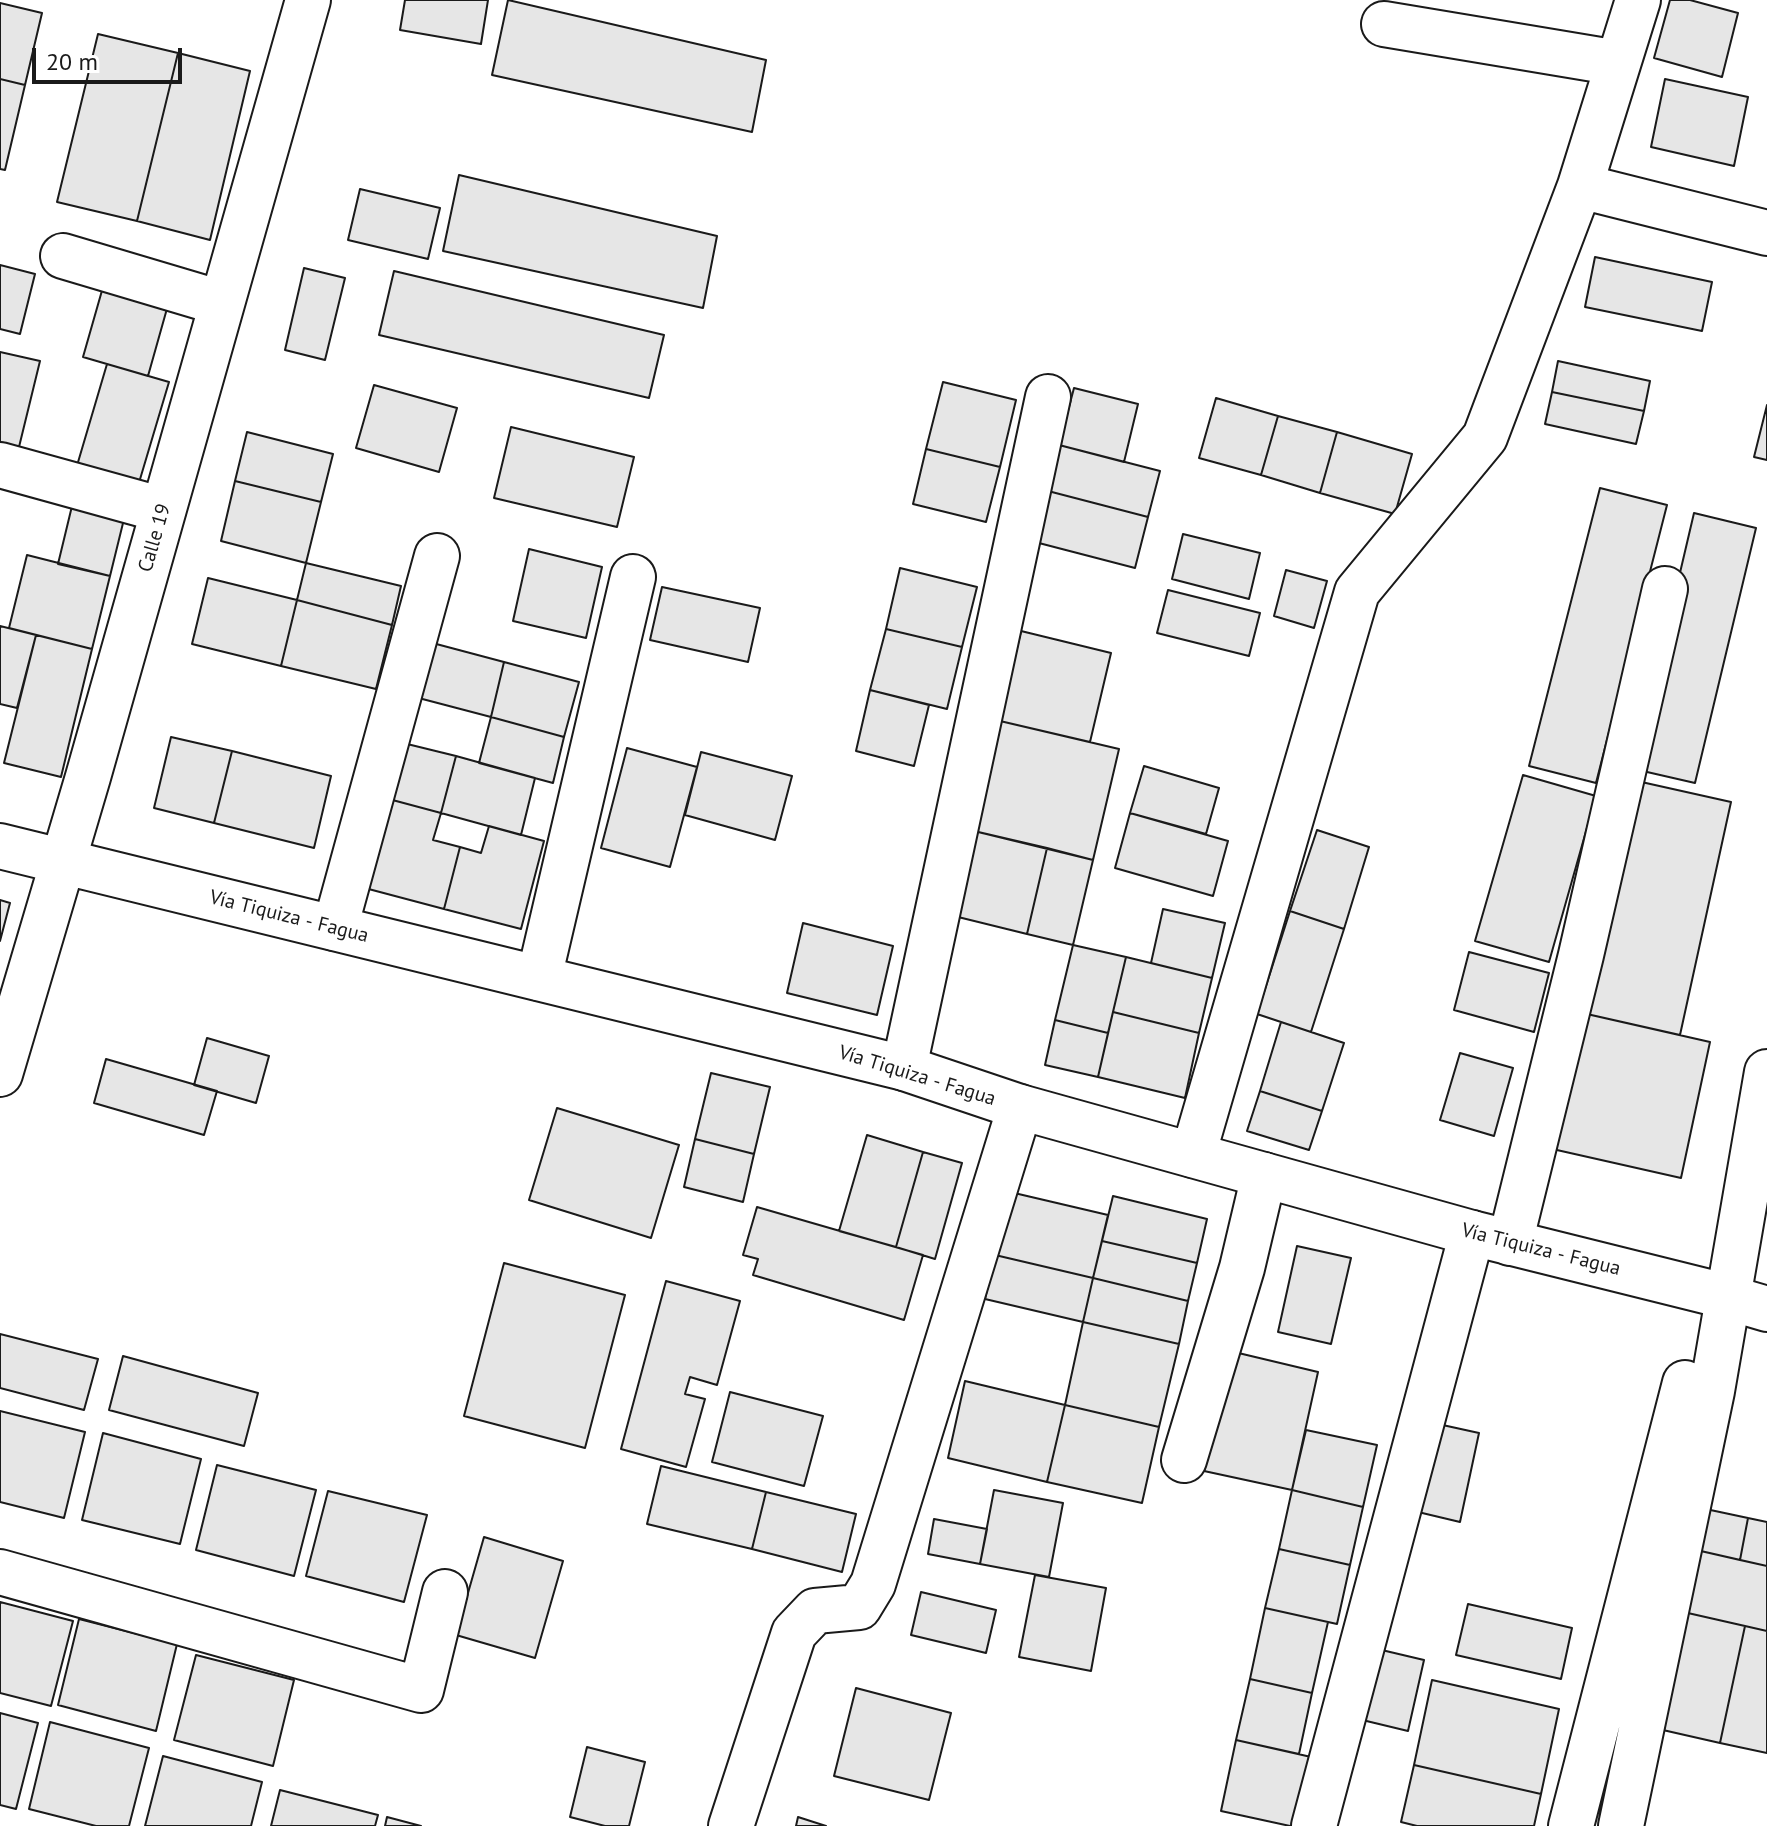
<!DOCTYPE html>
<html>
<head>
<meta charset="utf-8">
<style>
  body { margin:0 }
  #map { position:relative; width:1767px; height:1826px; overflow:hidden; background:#fff; font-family:"PT Sans",sans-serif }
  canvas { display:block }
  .scale { position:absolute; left:32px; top:48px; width:150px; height:36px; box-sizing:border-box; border:4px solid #1a1a1a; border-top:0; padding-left:10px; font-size:24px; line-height:28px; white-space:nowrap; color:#1a1a1a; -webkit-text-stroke:6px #fff; paint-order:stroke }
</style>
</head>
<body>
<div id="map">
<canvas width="1767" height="1826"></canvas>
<div class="scale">20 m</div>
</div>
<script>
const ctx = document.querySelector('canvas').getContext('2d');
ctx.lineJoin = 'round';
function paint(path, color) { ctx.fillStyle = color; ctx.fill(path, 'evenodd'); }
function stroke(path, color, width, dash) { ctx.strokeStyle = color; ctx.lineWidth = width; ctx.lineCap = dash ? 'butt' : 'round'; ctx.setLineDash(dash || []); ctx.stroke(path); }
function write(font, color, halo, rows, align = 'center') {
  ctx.font = font + ' "PT Sans",sans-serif'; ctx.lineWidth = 6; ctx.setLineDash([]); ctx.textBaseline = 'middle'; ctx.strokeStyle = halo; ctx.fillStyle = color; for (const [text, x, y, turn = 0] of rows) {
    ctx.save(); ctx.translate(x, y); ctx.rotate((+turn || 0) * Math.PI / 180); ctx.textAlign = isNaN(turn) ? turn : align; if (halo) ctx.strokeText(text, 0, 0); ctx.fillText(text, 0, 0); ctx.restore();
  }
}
const building = new Path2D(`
  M405,0h83l-7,44 -81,-14z
  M508,0l258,60 -14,72 -260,-57z
  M1670,0h20l48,13 -16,64 -68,-19z
  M0,3l42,10 -17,72 -25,-6z
  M98,34l80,19 -41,168 -80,-19z
  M178,53l72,18 -40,169 -73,-19z
  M0,79l25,6 -20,85 -5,-1z
  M1665,79l83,18 -14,69 -83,-19z
  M459,175l258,61 -14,72 -260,-57z
  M360,189l80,19 -12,51 -80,-19z
  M1595,257l117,25 -10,49 -117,-24z
  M0,265l35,9 -15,60 -20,-5z
  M304,268l41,10 -20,82 -40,-10z
  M394,271l270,64 -15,63 -270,-63z
  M103,287l65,18 -20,71 -65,-19z
  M0,352l40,9 -21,86 -19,-5z
  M1558,361l92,20 -6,30 -92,-19z
  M107,364l62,18 -31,104 -62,-17z
  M943,382l73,18 -16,67 -74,-18z
  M374,385l83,23 -18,64 -83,-24z
  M1074,388l64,16 -14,58 -65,-17z
  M1552,392l92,19 -8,33 -91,-20z
  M1216,398l62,18 -17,59 -62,-17z
  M1767,405v55l-13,-3z
  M1278,416l59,16 -17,61 -59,-18z
  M511,427l123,30 -17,70 -123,-29z
  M247,432l86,22 -12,48 -86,-21z
  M1337,432l75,22 -17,60 -75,-21z
  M1059,445l101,26 -12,46 -100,-26z
  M926,449l74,18 -14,55 -73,-18z
  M235,481l86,21 -15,61 -85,-22z
  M1600,488l67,17 -71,278 -67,-17z
  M1048,491l100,26 -13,51 -100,-26z
  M72,506l52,13 -14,57 -52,-12z
  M1694,513l62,15 -61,255 -61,-14z
  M1183,534l77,19 -11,46 -77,-20z
  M529,549l73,18 -16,71 -73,-17z
  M27,555l83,21 -18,73 -83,-21z
  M306,563l95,23 -9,39 -95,-25z
  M900,568l77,19 -15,60 -76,-18z
  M1286,570l41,11 -13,47 -40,-12z
  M208,578l89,22 -16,66 -89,-22z
  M662,587l98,21 -12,54 -98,-22z
  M1168,590l92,23 -11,43 -92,-23z
  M297,600l95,25 -16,64 -95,-23z
  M0,626l36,9 -19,73 -17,-4z
  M886,629l76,18 -15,62 -77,-19z
  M1021,631l90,22 -21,89 -90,-21z
  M36,635l56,14 -31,128 -57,-14z
  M425,641l79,21 -13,55 -80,-21z
  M504,662l75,20 -15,55 -73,-20z
  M870,690l59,15 -15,61 -58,-15z
  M491,717l73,20 -11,46 -74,-20z
  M1000,721l119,28 -26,111 -119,-29z
  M171,737l61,14 -18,72 -60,-15z
  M399,742l57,14 -15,57 -56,-15z
  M627,748l70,19 -27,100 -69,-19z
  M232,751l99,25 -17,72 -100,-25z
  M701,752l91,24 -17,64 -90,-25z
  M456,756l79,22 -14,57 -80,-22z
  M1144,766l75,22 -13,46 -76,-21z
  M1523,775l73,21 -47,166 -74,-21z
  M1628,779l103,23 -51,233 -102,-23z
  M385,798l56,15 -8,27 27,7 -16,62 -83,-22z
  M1130,813l98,28 -15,55 -98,-28z
  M489,826l55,15 -23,88 -77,-20 16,-62 21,6z
  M1317,830l52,17 -25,82 -54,-18z
  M974,831l73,17 -20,86 -73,-18z
  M1047,848l46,12 -20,85 -46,-11z
  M0,900l10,3 -10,38z
  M1163,909l62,14 -13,55 -61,-15z
  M1290,911l54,18 -33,103 -54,-18z
  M803,923l90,23 -16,69 -90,-22z
  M1073,945l53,12 -18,76 -53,-13z
  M1469,952l80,21 -15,59 -80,-22z
  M1126,957l86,21 -13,55 -86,-21z
  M1113,1012l86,21 -14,65 -87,-21z
  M1578,1012l132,30 -29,136 -133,-30z
  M1055,1020l53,13 -10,44 -53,-12z
  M1281,1022l63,21 -22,68 -62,-20z
  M207,1038l62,18 -13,47 -62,-18z
  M1460,1053l53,15 -19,68 -54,-16z
  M106,1059l111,32 -13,44 -110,-32z
  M711,1073l59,14 -16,67 -59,-15z
  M1260,1091l62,20 -13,39 -62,-19z
  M557,1108l122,37 -28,93 -122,-38z
  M867,1135l56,17 -27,95 -57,-16z
  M695,1139l59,15 -11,48 -59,-15z
  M923,1152l39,11 -27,96 -39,-12z
  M1010,1192l98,23 -15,63 -98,-23z
  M1113,1196l94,23 -10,44 -95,-22z
  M757,1207l166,48 -19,65 -151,-45 5,-16 -15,-4z
  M1102,1241l95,22 -9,38 -95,-23z
  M1297,1246l54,12 -20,86 -53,-12z
  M995,1255l98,23 -10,44 -98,-23z
  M504,1263l121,32 -40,153 -121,-32z
  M1093,1278l95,23 -9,43 -96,-22z
  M666,1281l74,20 -23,84 -27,-8 -5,17 20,5 -19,68 -65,-18z
  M1083,1322l96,22 -20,83 -94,-22z
  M0,1334l98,25 -14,51 -84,-22z
  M1230,1351l88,21 -26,118 -88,-19z
  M123,1356l135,37 -14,53 -135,-36z
  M965,1381l100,24 -18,77 -99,-24z
  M730,1392l93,24 -19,70 -92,-24z
  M1065,1405l94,22 -17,76 -95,-21z
  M0,1411l85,21 -21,86 -64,-16z
  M1438,1424l41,9 -19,89 -42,-10z
  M1306,1430l71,15 -14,62 -71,-17z
  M103,1433l98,26 -21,85 -98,-24z
  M217,1465l99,25 -22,86 -98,-26z
  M661,1466l105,26 -14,57 -105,-25z
  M994,1490l69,13 -14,74 -69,-13z
  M1292,1490l71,17 -13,58 -71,-16z
  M328,1491l99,24 -23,87 -98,-26z
  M766,1492l90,22 -14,58 -90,-23z
  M1701,1508l47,10 -8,42 -48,-11z
  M1748,1518l19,4v44l-27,-6z
  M934,1519l53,10 -7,35 -52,-10z
  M484,1537l79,24 -28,97 -79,-23z
  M1279,1549l71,16 -13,59 -72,-16z
  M1692,1549l75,17v65l-88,-20z
  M1035,1575l71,13 -15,83 -72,-14z
  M921,1592l75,18 -10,43 -75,-18z
  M0,1602l73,19 -22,85 -51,-13z
  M1468,1604l104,24 -11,51 -105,-24z
  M1265,1608l63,14 -16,71 -62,-14z
  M1679,1611l66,15 -25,117 -66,-15z
  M79,1619l98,25 -21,87 -98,-26z
  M1745,1626l22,5v122l-47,-10z
  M1369,1647l55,13 -16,71 -54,-13z
  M196,1655l98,25 -21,86 -99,-26z
  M1250,1679l62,14 -13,61 -63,-14z
  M1432,1680l127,29 -18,85 -127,-29z
  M856,1688l95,25 -22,87 -95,-24z
  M0,1713l38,10 -22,86 -16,-4z
  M50,1722l99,26 -20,78h-33l-67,-17z
  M1236,1740l84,19 -15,67h-15l-69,-15z
  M587,1747l58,15 -16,64h-24l-35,-9z
  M163,1756l99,26 -11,44h-106z
  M1414,1765l127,29 -7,32h-117l-16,-4z
  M280,1790l98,25 -3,11h-104z
  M387,1817l34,9h-36z
  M798,1817l28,9h-30z`);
const street = new Path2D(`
  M1384,24l234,39
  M1580,186l187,47
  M63,256l158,47
  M0,465l163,45
  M335,928l102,-372
  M539,978l94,-401
  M904,1068l144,-671
  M1193,1155l164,-563 128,-155 95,-251 58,-186
  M1510,1243l71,-288 84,-366
  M1184,1460l58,-192 22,-93
  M0,1572l421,118 24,-98
  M731,1826l63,-193 21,-22 44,-4 14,-23 147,-477
  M1314,1826l158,-593
  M1571,1826l114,-443
  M1621,1826l91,-435 55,-319`);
const secondary = new Path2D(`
  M0,846l904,222 116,39 452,126 237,59 58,17
  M0,1074l88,-297 220,-777`);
const streetNames = [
  ["Calle 19",155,538,-74],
  ["Vía Tiquiza - Fagua",289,917,14],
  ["Vía Tiquiza - Fagua",917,1076,17],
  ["Vía Tiquiza - Fagua",1541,1250,14]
];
paint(building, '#e6e6e6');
stroke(building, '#1a1a1a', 2);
stroke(street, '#1a1a1a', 48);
stroke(secondary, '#1a1a1a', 48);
stroke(street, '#fff', 44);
stroke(secondary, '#fff', 44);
write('20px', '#1a1a1a', '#fff', streetNames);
</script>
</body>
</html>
